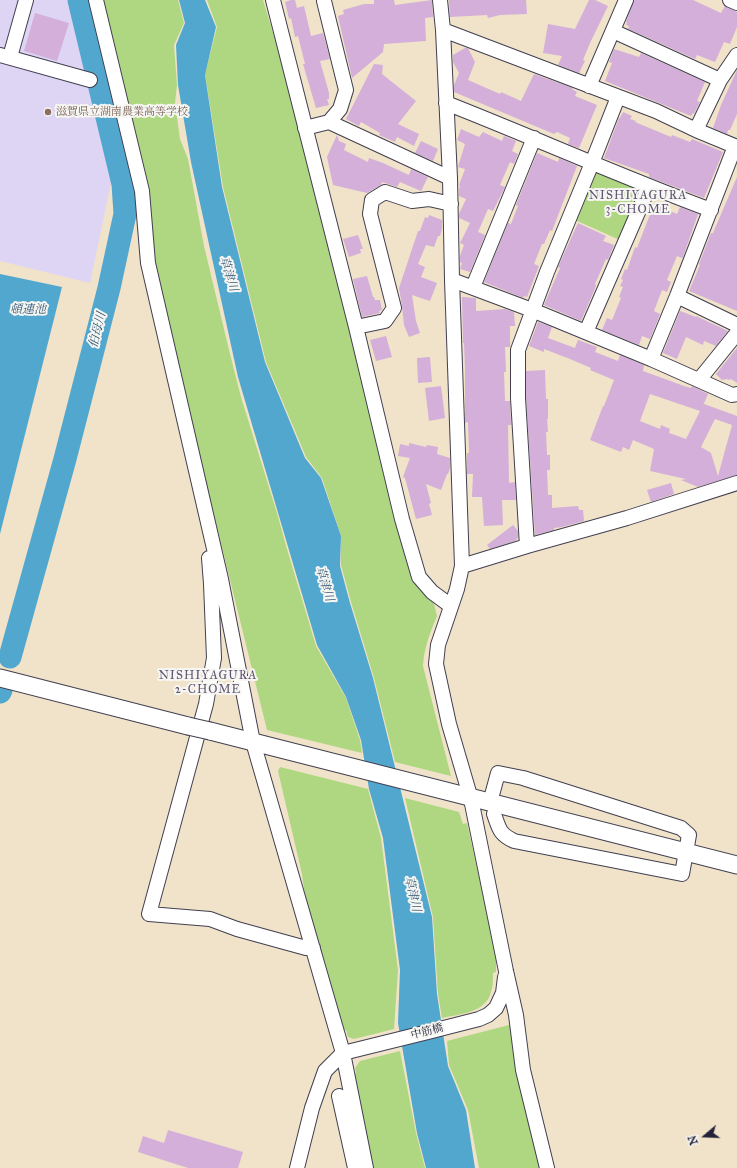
<!DOCTYPE html>
<html>
<head>
<meta charset="utf-8">
<style>
  body { margin:0 }
  #map { position:relative; width:737px; height:1168px; overflow:hidden; background:#f0e3c9; font-family:"IM FELL Great Primer",serif }
  canvas { display:block }
  .north { position:absolute; left:685px; top:1116px; width:40px; height:40px; -webkit-text-stroke:3px #f6f6f2; paint-order:stroke; rotate:251deg; font-size:11px; font-weight:700; line-height:16px; text-align:center; color:#22223b }
  .north::after { content:''; display:block; margin:auto; width:14px; height:18px; background:#22223b; clip-path:polygon(50% 0,100% 100%,50% 72%,0 100%) }
</style>
</head>
<body>
<div id="map">
<canvas width="737" height="1168"></canvas>
<div class="north">N</div>
</div>
<script>
const ctx = document.querySelector('canvas').getContext('2d');
ctx.lineJoin = 'round';
function paint(path, color) { ctx.fillStyle = color; ctx.fill(path, 'evenodd'); }
function stroke(path, color, width, dash) { ctx.strokeStyle = color; ctx.lineWidth = width; ctx.lineCap = dash ? 'butt' : 'round'; ctx.setLineDash(dash || []); ctx.stroke(path); }
function write(font, color, halo, rows, align = 'center') {
  ctx.font = font + ' "IM FELL Great Primer","Noto Serif JP",serif'; ctx.lineWidth = 4; ctx.setLineDash([]); ctx.textBaseline = 'middle'; ctx.strokeStyle = halo; ctx.fillStyle = color; for (const [text, x, y, turn = 0] of rows) {
    ctx.save(); ctx.translate(x, y); ctx.rotate((+turn || 0) * Math.PI / 180); ctx.textAlign = isNaN(turn) ? turn : align; if (halo) ctx.strokeText(text, 0, 0); ctx.fillText(text, 0, 0); ctx.restore();
  }
}
const built = new Path2D(`
  M0,0h72l39,183 -21,100 -90,-22z`);
const green = new Path2D(`
  M98,0h80l6,23 -10,22 3,40 -2,18 5,36 8,20 16,87 26,108 11,43 36,116 10,36 29,97 30,52 14,42 2,13 -95,-23 -115,-467z
  M207,0h56l13,43 36,137 97,390 5,10 21,21 -1,3 3,12c-7,17 -13,32 -14,50l28,110 -56,-14 -21,-84 -23,-76 -10,-37v-29l-19,-58 -16,-21 -40,-95 -43,-175 -18,-113 12,-47z
  M599,171l40,18 2,7 -19,45 -47,-21 18,-45z
  M280,767l88,22 13,49 17,132 -4,59 -40,10 -6,-2 -2,-7 -4,1 -37,-134 -3,-23 -24,-103z
  M405,798l54,14 4,12 4,-1 18,81 11,53v15l-3,1c0,7 0,13 -2,19 -5,21 -32,22 -49,26l-4,-24 -5,-77z
  M509,1025l3,3 29,140h-62l-11,-58 -19,-45 -2,-24z
  M400,1051l16,82 9,35h-54l-18,-94 3,-1 -1,-5 5,-7z`);
const water = new Path2D(`
  M179,0h26l11,27 -11,48 17,112 43,175 40,96 16,20 20,58 -1,30 10,37 23,75 59,239 5,77 11,72 18,44 9,58h-49l-9,-35 -19,-110 2,-53 -17,-132 -14,-49 -8,-49 -15,-43 -29,-52 -79,-268 -47,-215 -13,-77 -2,-40 9,-22z
  M0,274l62,13 -62,247z`);
const river = new Path2D(`
  M10,657l55,-198 44,-171 16,-74 -2,-30 -44,-184
  M0,692l1,-2`);
const building = new Path2D(`
  M291,0h4l2,8 7,-2 7,30 12,-3 7,26 -10,2 9,32v6h-2l2,6 -13,3 -13,-44h2l-7,-28 -3,1 -4,-19 -2,1 -4,-17z
  M374,0h20l1,5 37,-5 1,17 -8,1 1,23 -42,3 -1,8 -31,26 -14,-62 6,-2 -1,-4 21,-6h10z
  M449,0h77l1,14 -27,1 -12,3 -1,-3 -37,2z
  M589,0h6l13,6 -18,37 -7,17 2,1 -6,12 -21,-8 4,-9 -19,-3 5,-29 27,5z
  M634,0h59l28,13 4,-7 12,6v15l-7,17 -6,-2 -9,20 -18,-7 -2,4 -67,-30 1,-3 -3,-1 1,-3h-1z
  M35,13l34,10 -12,38 -33,-10z
  M465,48h3l7,14 -7,18 32,14 1,-2 20,9 13,-27 39,14 -1,1 5,3 -2,4 22,9 -18,43 -11,-4 2,-6 -13,-6 -3,2 -100,-42v-7l5,-12 -6,-11v-7z
  M614,49l25,8 2,-4 64,29 -8,19 3,1 -6,12 -1,-1 -2,3 -86,-35 7,-18 -3,-1z
  M374,64l9,1 -1,9 34,27 -18,23 21,10 -5,12 -17,-9 -2,5 -16,-7 1,-2 -19,-11 -2,4 -13,-7z
  M737,70v44l-7,16h-2l-1,4 -14,-6 8,-23z
  M623,112l9,4 -2,3 6,2 -1,1 36,15 1,-2 18,7 2,-3 31,13 -19,46 -55,-21v-3l-45,-16 15,-40h1z
  M461,129l18,8 4,-5 19,9 2,-5 12,5 -4,10 6,3 -4,10 -4,-2 -10,23 5,2 -12,24 -5,-2 -10,23 7,3 -15,37 -10,-3 2,-6 -2,-1v-6l4,-11 -4,-2 10,-20 -11,-5v-4l7,-15 -7,-3v-6l1,-4 -1,-1 6,-16 -7,-2 7,-23 -8,-4z
  M337,135l2,6 7,3 -2,6 24,12 1,-4 14,5 26,12 2,-6 17,8 -7,14 -21,-9 -3,5 -15,-5 -1,3 -14,8 -34,-8 -6,-28z
  M421,141l17,8 -5,12 -18,-8z
  M537,153l21,9 1,-4 18,8 -25,65 -2,-1 -6,14h-2l-8,20 5,2 -12,31 -3,-1 -1,2 -39,-16 24,-59 3,1 7,-18 -2,-1z
  M737,177v134l-48,-20 11,-26 -1,-1 12,-31h2z
  M654,204l23,10 3,-7 18,7 -15,43 -1,1 -5,-2 -10,24 4,2 -4,10 -5,-2 -8,21 6,3 -10,25 -8,-3 -3,9 -37,-15 5,-12 5,2 9,-22 -2,-1 4,-10 -3,-1 3,-6 -2,-1 4,-10 2,1 8,-23 2,1z
  M429,215l13,5v9l-2,7h-2l-4,11 -8,-2 -8,19 7,3 -4,10 16,6 -7,18 -18,-6 4,26 4,12 -11,4 -5,-12 -2,-19 -3,-18 19,-57h2l5,-14 3,1z
  M578,223l28,13 -3,5 11,4 -6,15 -2,-1 -11,25 1,1 -2,6 -13,30 -37,-16 16,-37 -2,-1z
  M358,235l5,14h-3l1,4 -12,4 -6,-18z
  M367,276l6,21h1l1,3h5l2,10 -3,1 1,2 -18,4 -9,-38z
  M462,297l14,1v13l29,-2 9,3 1,14h-5v21h-5l1,25h-2l1,29h5l1,24h-3l1,58 6,-1 1,18h-14l1,25 -19,1 -2,-29h-10l1,-23h-6v-21h2l-1,-31 -3,1v-53l-1,-27h-1z
  M680,311l16,6v-1l32,15 -12,15 -12,-5 -1,4 -17,-8 -9,22 -14,-6z
  M538,322l14,5 -4,11 27,10 3,-8 19,7 -2,5 23,9 2,-6 24,10 -1,6 41,15 7,2 1,-2 16,8 -6,14 2,-4 33,12v59l-39,12 -17,-7 5,-1 -36,-8 4,-22 -21,-9 -4,10 -6,-3 -2,5 -31,-12 13,-34h1l10,-26 -24,-10 1,-2 -21,-9 -26,-10v3l-15,-6zM650,394l50,17 -14,28 -17,-6 1,-4 -9,-4 -1,4 -20,-8zM715,419l17,6 -14,51 -7,-23 -10,-6z
  M386,336l6,21 -16,4 -6,-21z
  M737,348v35l-6,-4 -2,1 -2,-1 -5,1 -6,-6z
  M430,357l2,25 -14,1 -1,-25z
  M545,370l1,29h2v20h-1l1,13h-2l1,23h3v15h-3l1,25h4v13l26,-2 1,4h4l1,11 -22,6 -8,1v2l-19,5 -9,-137v-27z
  M441,386l4,32 -16,3 -4,-33z
  M409,443l17,4 1,-2 11,2 -1,7 13,4v10l-2,6h-1l-6,16 -15,-6 5,19 -2,1 3,11 -16,4 -11,-41 -2,-1 7,-19 -12,-2 2,-12 9,2z
  M671,483l3,11 -23,8 -4,-12z
  M513,525l5,6v7l-3,3 -25,8 -3,-4z
  M168,1130l75,22 -5,16h-50l-50,-16 5,-16 21,7z`);
const minor = new Path2D(`
  M96,0l46,191 6,72 73,316 32,163 90,311 23,115
  M273,0l83,327 46,192 17,58 13,15 19,14
  M440,0l3,30 7,148 2,102 10,286 -5,23 -19,56 -2,19 13,60 22,75 35,172 10,44 7,55 24,98
  M730,0l7,3
  M324,1l22,89 -6,19 -11,13
  M443,30l213,81 40,19 41,17
  M613,31l107,49
  M0,55l90,25
  M10,57l16,-57
  M589,86l37,-86
  M446,103c89,35 176,74 265,107
  M305,128l24,-6 121,56
  M696,130l24,-50 17,-25
  M452,280l80,30 119,49 26,-63 58,-150
  M473,287l61,-149
  M677,296l60,29
  M356,327l29,-6 9,-13 -24,-94 2,-14 13,-8 27,9 17,-2 22,5
  M586,332l63,-145
  M651,359l81,36 5,-1
  M699,380l38,-47
  M527,546l-9,-148v-48l29,-78 45,-109 26,-66
  M209,558l2,26
  M462,566l65,-20 100,-28 110,-35
  M219,580l-8,4 3,74 -8,46 -57,210 61,5 27,10 69,19h7
  M492,795l6,-22 25,5 158,50 8,7 -7,39 -168,-33c-15,-7 -15,-13 -20,-27
  M339,1096l16,72
  M297,1168l15,-60 13,-37 18,-18 85,-21 51,-13 9,-4 8,-7 7,-15 2,-16`);
const tertiary = new Path2D(`
  M0,678l188,48
  M210,731l527,134`);
const tertiaryBridge = new Path2D(`
  M188,726l22,5`);
const markers = [
  [48,112,4,"#8d6e63"]
];
const educationNames = [
  ["滋賀県立湖南農業高等学校",56,112]
];
const streetNames = [
  ["中筋橋",427,1032,-14]
];
const neighbourhoodNames = [
  ["NISHIYAGURA",638,196],
  ["3-CHOME",638,210],
  ["NISHIYAGURA",208,676],
  ["2-CHOME",208,690]
];
const waterNames = [
  ["草津川",228,274,73],
  ["頓連池",28,310],
  ["伯母川",98,330,-76],
  ["草津川",324,584,73],
  ["草津川",412,894,77]
];
paint(built, '#ded5f5');
paint(green, '#afd781');
paint(water, '#52a7ce');
stroke(river, '#52a7ce', 23);
paint(building, '#d3afd9');
stroke(minor, '#413f50', 16);
stroke(tertiary, '#413f50', 19);
stroke(minor, '#fff', 14);
stroke(tertiary, '#fff', 17);
stroke(tertiaryBridge, '#413f50', 19, []);
stroke(tertiaryBridge, '#fff', 17);
for (const [x, y, r, color] of markers) { const dot = new Path2D(); dot.arc(x, y, r, 0, 2 * Math.PI); ctx.fillStyle = color; ctx.fill(dot); stroke(dot, '#f6f6f2', 1.5); }
write('11px', '#785e54', '#f6f6f2', educationNames, 'left');
write('11px', '#22223b', '#f6f6f2', streetNames);
ctx.letterSpacing = '1px';
write('12px', '#605372', '#f6f6f2', neighbourhoodNames);
ctx.letterSpacing = '0px';
write('italic 12px', '#355776', '#f6f6f2', waterNames);
</script>
</body>
</html>
